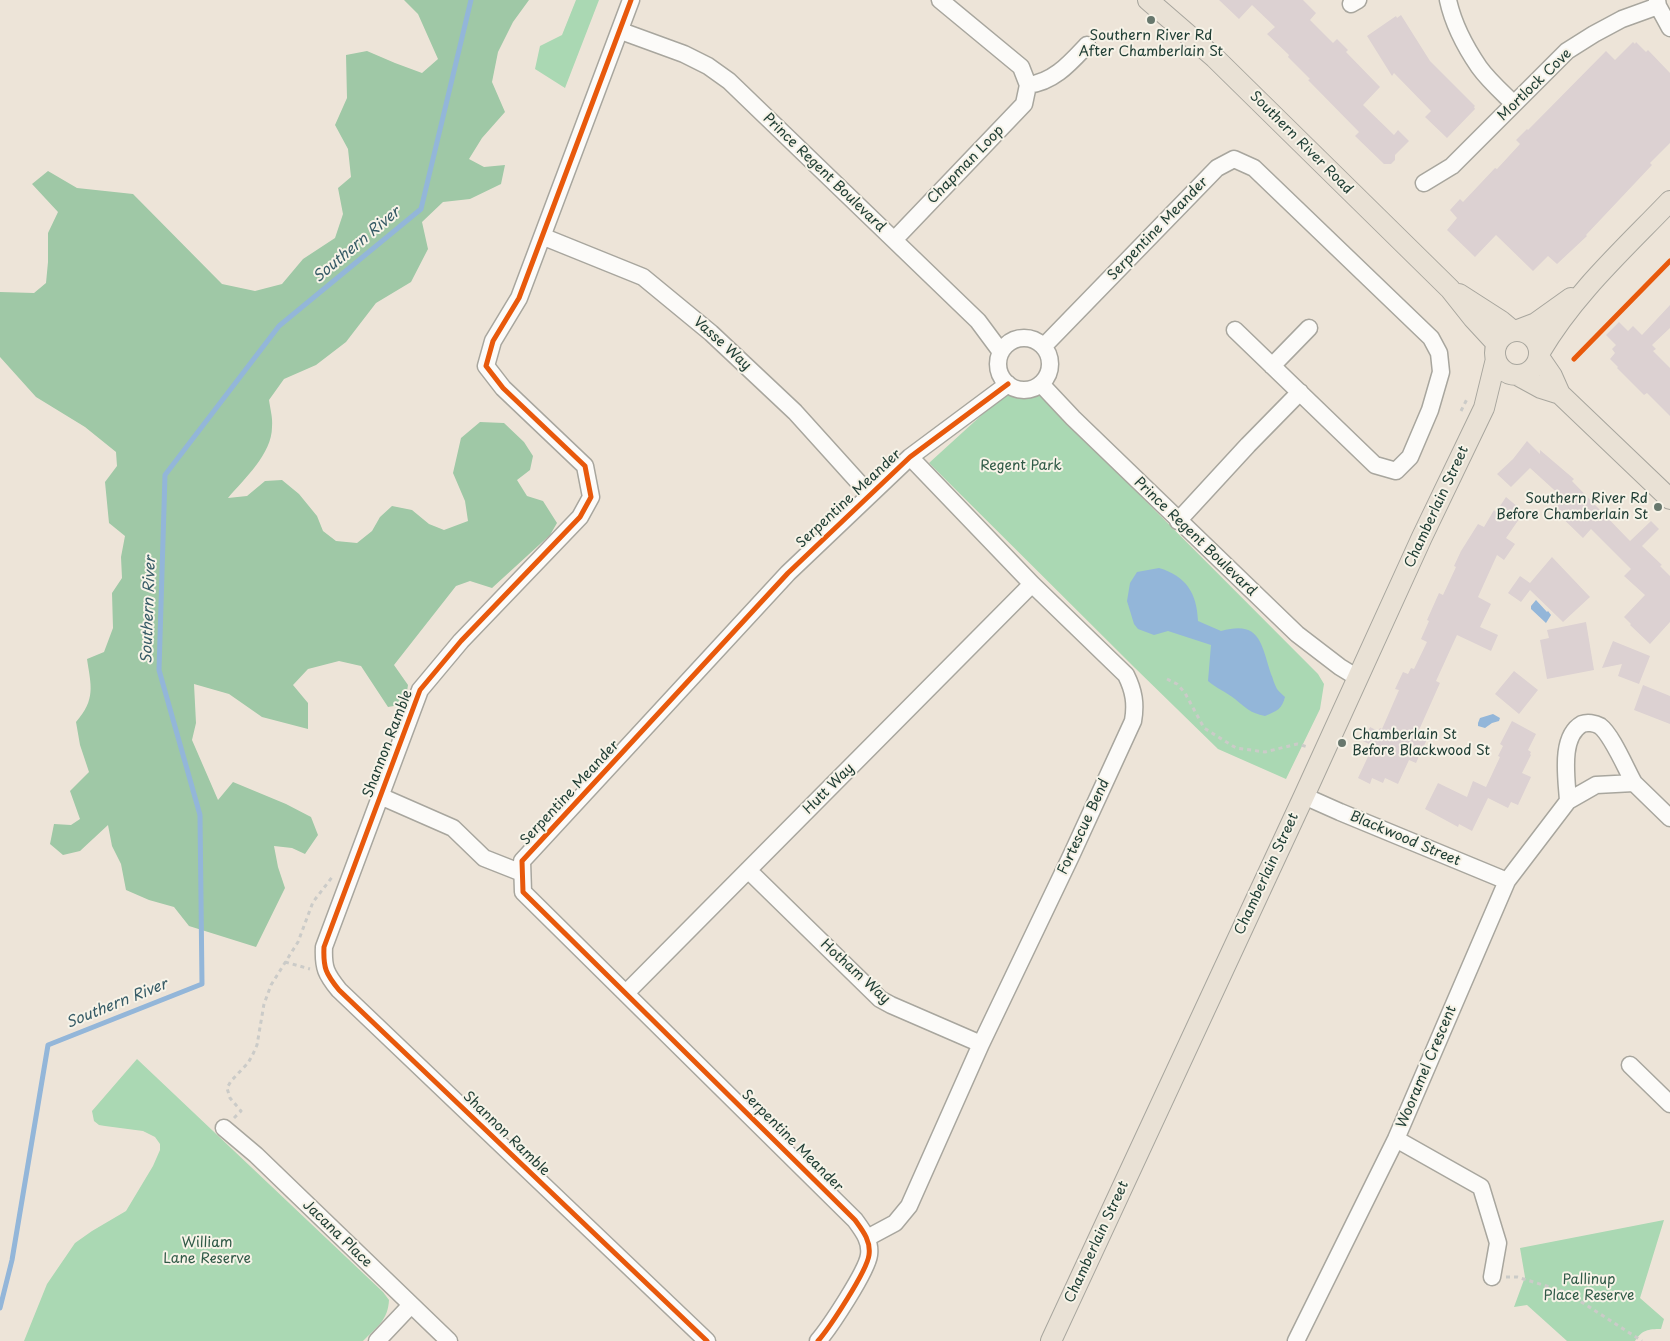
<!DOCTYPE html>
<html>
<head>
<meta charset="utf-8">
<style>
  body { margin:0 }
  canvas { display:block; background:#ede4d8 }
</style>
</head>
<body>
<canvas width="1670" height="1341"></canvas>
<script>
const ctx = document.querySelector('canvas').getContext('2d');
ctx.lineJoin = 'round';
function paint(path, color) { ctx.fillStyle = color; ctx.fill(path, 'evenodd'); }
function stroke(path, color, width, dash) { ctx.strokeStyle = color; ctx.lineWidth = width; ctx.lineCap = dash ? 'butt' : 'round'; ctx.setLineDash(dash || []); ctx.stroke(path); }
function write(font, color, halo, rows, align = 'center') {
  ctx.font = font + ' "Playpen Sans",sans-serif'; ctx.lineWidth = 4; ctx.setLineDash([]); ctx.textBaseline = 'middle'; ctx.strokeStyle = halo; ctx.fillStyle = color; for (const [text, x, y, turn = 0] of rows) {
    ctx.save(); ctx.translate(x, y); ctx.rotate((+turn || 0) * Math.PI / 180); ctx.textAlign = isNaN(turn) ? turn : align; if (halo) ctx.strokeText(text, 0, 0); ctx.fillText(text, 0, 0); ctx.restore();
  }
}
const green = new Path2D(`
  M576,0h23l-34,88 -30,-19 5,-23 22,-11z
  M1023,388l15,5 280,281 6,10 -4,25 -34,70 -68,-30 -83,-81 -206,-205 79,-72z
  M137,1059l246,233 6,8c-1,20 -12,27 -26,41h-339l23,-57 28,-41 17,-12 34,-20 27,-45 7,-16v-6l-5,-7 -12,-6 -38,-5 -6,-1 -5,-4 -2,-10z
  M1664,1220l-24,78 24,21 -3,10c-13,0 -19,1 -26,12h-68l-40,-36 -13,2 11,-30 -5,-29z`);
const forest = new Path2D(`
  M404,0h125l-16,22 -15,30 -6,30 13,30 -23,26 -13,21 15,8 21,-2 -4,19 -31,15 -27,3 -21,20 6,27 -17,33 -35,21 -30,39 -30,23 -32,14 -15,21c1,8 4,18 3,27 0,27 -28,52 -44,71l19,-2 18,-15 17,-1 17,14 18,22 6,15 13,10 21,2 15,-12 8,-14 12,-11 20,4 17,14 15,6 24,-9 -3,-20 -12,-28 8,-35 19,-16 24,1 20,19 9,14 -3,14 -13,10 10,16 16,5 14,22 -7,12 -58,53 -22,-7 -14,5 -62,79 14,20 -3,19 -17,3 -27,-41 -22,-5 -31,8 -15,16 15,18v26l-46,-12 -33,-23 -35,-10 2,39 -4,17 26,60 15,-18 53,22 25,13 7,18 -13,19 -13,-6 -18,-2 4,21 7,21 -29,59 -67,-21 -15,-19 -25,-7 -23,-10 -5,-26 -9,-18 -4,-21 -28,26 -17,4 -13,-11 4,-20 17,1 9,-6 -10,-28 19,-19 -9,-27 -4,-23c20,-23 15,-36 11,-63l17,-7 9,-24 -1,-35 10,-15 -1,-21 4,-21 -16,-13 -4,-41 12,-16 -1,-14 -31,-25 -49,-30 -36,-40v-65l34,1 12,-10 2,-21v-29l10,-21 -26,-28 16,-13 29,17 56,6 89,90 33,7 27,-7 21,-25 32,-21 8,-24 -5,-26 13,-11 -3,-28 -13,-24 12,-27 -1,-43 21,-4 28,12 27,10 16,-14 -20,-45z`);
const water = new Path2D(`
  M1159,568c27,8 38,25 39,53l23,10c39,-11 40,12 50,43 2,4 3,10 6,15 2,3 5,5 8,8 -3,12 -8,14 -20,19 -15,-3 -19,-8 -30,-17 -9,-7 -19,-11 -27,-18l3,-36 -43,-14 -14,4 -16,-6 -4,-5 -7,-23 3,-18 7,-11z
  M1536,600l11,12 1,-1 3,4 -5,8 -15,-14v-3z
  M1493,714l7,4 -1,3 -7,2 -7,5 -7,-2v-3l2,-5z`);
const stream = new Path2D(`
  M0,1308l12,-48 36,-215 154,-61 -2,-169 -41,-145 6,-195 114,-149 142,-117 50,-209`);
const building = new Path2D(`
  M1219,0h84l13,13 -6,7 23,23 4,-4 11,11 -2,2 34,35 -17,18 31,30 4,-5 11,11 -14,14v5l-4,4h-7l-29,-28 4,-4 -51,-52 2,-1 -22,-22 1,-2 -22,-21 8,-7 -23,-22 -13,14z
  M1401,15l29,46 45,45 -1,1 1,2 -28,29 -22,-21 6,-6 -37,-38 -2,3 -25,-40 29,-20 1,2z
  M1633,42l2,2 1,-2 10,10 2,-2 22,23v70l-20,20 2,2 -66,70 1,1 -30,28 -9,-8 -15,15 -37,-36 -21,22 -28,-27 10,-12 -7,-8 10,-11 3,3 32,-34 2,1 23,-25 -4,-4 11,-11 1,1 78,-79 9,9z
  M1670,305v23l-18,17 4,4 -3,2 17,17v48l-23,-23 -3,2 -27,-27 1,-1 -8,-8 5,-6 -3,-4 4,-4 -10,-10 13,-13 9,9 5,-5 9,9z
  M1527,441l13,13v-4l34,29 -2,2 58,60 21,-20 8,8 -17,17 20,19 -2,1 10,10v46l-20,22 -20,-19 1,-1 -7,-7 21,-22 -21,-19 7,-7 -40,-40 -8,9 -31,-30 11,-10 -33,-30 -19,19 -14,-13 16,-15z
  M1506,497l18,15 -18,26 9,6 -11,16 -7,-5 -19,42 13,7 -11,23 18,8 -7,16 -34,-16 -21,46 4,2 -21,47 10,5 -13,28 -7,-3 -11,24 -13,-6 -2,5 -11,-5 -2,6 -12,-6 15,-32 -10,-5 7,-14 8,4 2,-3 2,1 17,-39 -4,-1 8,-17 5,2 3,-6 3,1 13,-27 -6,-3 8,-18 -2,-1 12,-27 4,2 13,-28 -2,-1 7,-15 17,-27 6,3 10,-17 2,2z
  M1552,557l38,40 -27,25 -33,-32 -9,12 -13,-9 12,-17 10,7z
  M1586,622l8,48 -47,9 -7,-39 9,-2 -2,-8z
  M1613,641l37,15 -11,28 -21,-8 4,-12 -20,4z
  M1514,671l24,19 -19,24 -24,-20z
  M1643,685l27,11v28l-36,-14z
  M1512,721l24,13 -8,16 3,2 -1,2 1,1 -9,18 9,4 -13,28 -7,-3 -3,6 -20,-10 -16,33 -13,-7 -1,3 -33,-18 13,-26 29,14 6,-16 13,6 14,-30 -2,-1 5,-10 -3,-2z`);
const path = new Path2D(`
  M1461,411l6,-12
  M1167,679l10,5 8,9 19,35 32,20 29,4 32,-8 11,3
  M285,962l25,7
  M234,1118l7,-7 -11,-13 -3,-10 4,-7 17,-18 5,-9 4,-9 7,-41 7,-19 27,-43 15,-40 20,-26
  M1506,1277h11l49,15 76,49`);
const minor = new Path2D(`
  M631,0l-112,298 -26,43 -7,25 17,22 82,78 6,31 -11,20 -119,124 -41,49 -96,257c-1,21 2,27 15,43l368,351
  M940,0l81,67 7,18
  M1448,0c5,23 18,48 31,67 10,14 24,26 35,37
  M1657,0l1,6 12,22
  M1351,4l7,-4
  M621,31l63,23 24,12 21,15 249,240 23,31
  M1028,85c26,-3 42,-22 59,-40
  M1424,183l28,-17 115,-115 27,-17 28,-15 36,-13
  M544,237l99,40 68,56 84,79 75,83
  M894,240l130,-136 4,-19
  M998 364a26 26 0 1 1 52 0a26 26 0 1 1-52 0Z
  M1044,346l173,-178 17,-9 20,9 177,170 8,15 2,19 -11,38 -20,47 -14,14 -21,-6 -140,-135
  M1272,366l37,-38
  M1041,384l32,34 224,216 43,33 18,11
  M1178,521l70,-76 52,-53
  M380,796l73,32 31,30 38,15
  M1304,796l36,16 167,69
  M1568,801c-1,-21 -9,-64 14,-77 5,-2 13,-1 18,2 12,9 26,43 34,57
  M748,870l132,129 11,6 90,39
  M626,993l406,-409
  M1630,1065l40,39
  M224,1128l32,27 193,186
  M1396,1139l85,48 17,56 -6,34
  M867,1238l28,-15 14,-17 72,-162 90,-188 62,-135c3,-17 1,-30 -7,-46l-94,-91 -122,-127
  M377,1341l34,-36
  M818,1341c12,-14 49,-70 51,-86 2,-14 -6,-24 -14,-35l-332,-328 -1,-31 266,-288 122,-116 98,-73
  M1296,1341l100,-202 111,-258 61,-80 28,-16 38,-2 36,35`);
const major = new Path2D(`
  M1148,0l67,58 235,231 23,29 24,26
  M1459,294l42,27 12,10
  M1495 353a22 22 0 1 1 44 0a22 22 0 1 1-44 0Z
  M1515,331l21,-8 35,-25
  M1540,352c34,-58 84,-103 130,-151
  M1539,357l13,19 8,18 110,105
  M1519,376l22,12 19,6
  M1051,1341l253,-545 118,-259 62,-129 12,-49`);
const cycleway = new Path2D(`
  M631,0l-112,298 -26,43 -7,25 17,22 82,78 6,31 -11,20 -119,124 -41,49 -96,257c-1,21 2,27 15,43l368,351
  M1574,359l96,-98
  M818,1341c12,-14 49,-70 51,-86 2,-14 -6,-24 -14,-35l-332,-328 -1,-31 266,-288 122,-116 98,-73`);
const markers = [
  [1151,20,5,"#67776d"],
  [1658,507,5,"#67776d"],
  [1342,743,5,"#67776d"]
];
const poiNames = [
  ["Southern River Rd",1151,36],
  ["After Chamberlain St",1151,52],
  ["Southern River Rd",1648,499,"right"],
  ["Before Chamberlain St",1648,515,"right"],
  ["Chamberlain St",1352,735,"left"],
  ["Before Blackwood St",1352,751,"left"]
];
const streetNames = [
  ["Mortlock Cove",1535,85,-44],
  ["Southern River Road",1301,143,45],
  ["Chapman Loop",966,165,-46],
  ["Prince Regent Boulevard",824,173,44],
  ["Serpentine Meander",1158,229,-46],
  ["Vasse Way",722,344,42],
  ["Serpentine Meander",849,499,-43],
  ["Chamberlain Street",1437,507,-65],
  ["Prince Regent Boulevard",1195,537,44],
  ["Shannon Ramble",388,744,-69],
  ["Hutt Way",829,789,-45],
  ["Serpentine Meander",570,793,-47],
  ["Fortescue Bend",1084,827,-65],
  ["Blackwood Street",1405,839,23],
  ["Chamberlain Street",1267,874,-65],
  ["Hotham Way",855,972,42],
  ["Wooramel Crescent",1427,1067,-67],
  ["Shannon Ramble",506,1134,44],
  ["Serpentine Meander",792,1141,45],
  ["Jacana Place",337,1234,44],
  ["Chamberlain Street",1097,1242,-65]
];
const parkNames = [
  ["Regent Park",1021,466],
  ["William",207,1243],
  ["Lane Reserve",207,1259],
  ["Pallinup",1589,1280],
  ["Place Reserve",1589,1296]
];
const waterNames = [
  ["Southern River",357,245,-40],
  ["Southern River",149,610,-88],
  ["Southern River",117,1004,-22]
];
paint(green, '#aad8b3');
paint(forest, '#9fc8a6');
paint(water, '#93b6d9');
stroke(stream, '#93b6d9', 5);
paint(building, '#dcd1d2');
stroke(minor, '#a8a69e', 19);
stroke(major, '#a8a69e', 22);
stroke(path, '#cbcbc8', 3, [4, 4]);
stroke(minor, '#fcfbf9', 16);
stroke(major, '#e9e1d5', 20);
stroke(cycleway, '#e8590c', 5);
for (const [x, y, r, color] of markers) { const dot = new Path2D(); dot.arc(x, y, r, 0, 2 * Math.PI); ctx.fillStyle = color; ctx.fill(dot); stroke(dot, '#f7f3e8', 2); }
write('14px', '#1f3d34', '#f7f3e8', poiNames);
write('14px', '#1f3d34', '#f7f3e8', streetNames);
write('14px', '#305a47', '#f7f3e8', parkNames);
write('italic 15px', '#365b66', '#f7f3e8', waterNames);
</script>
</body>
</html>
